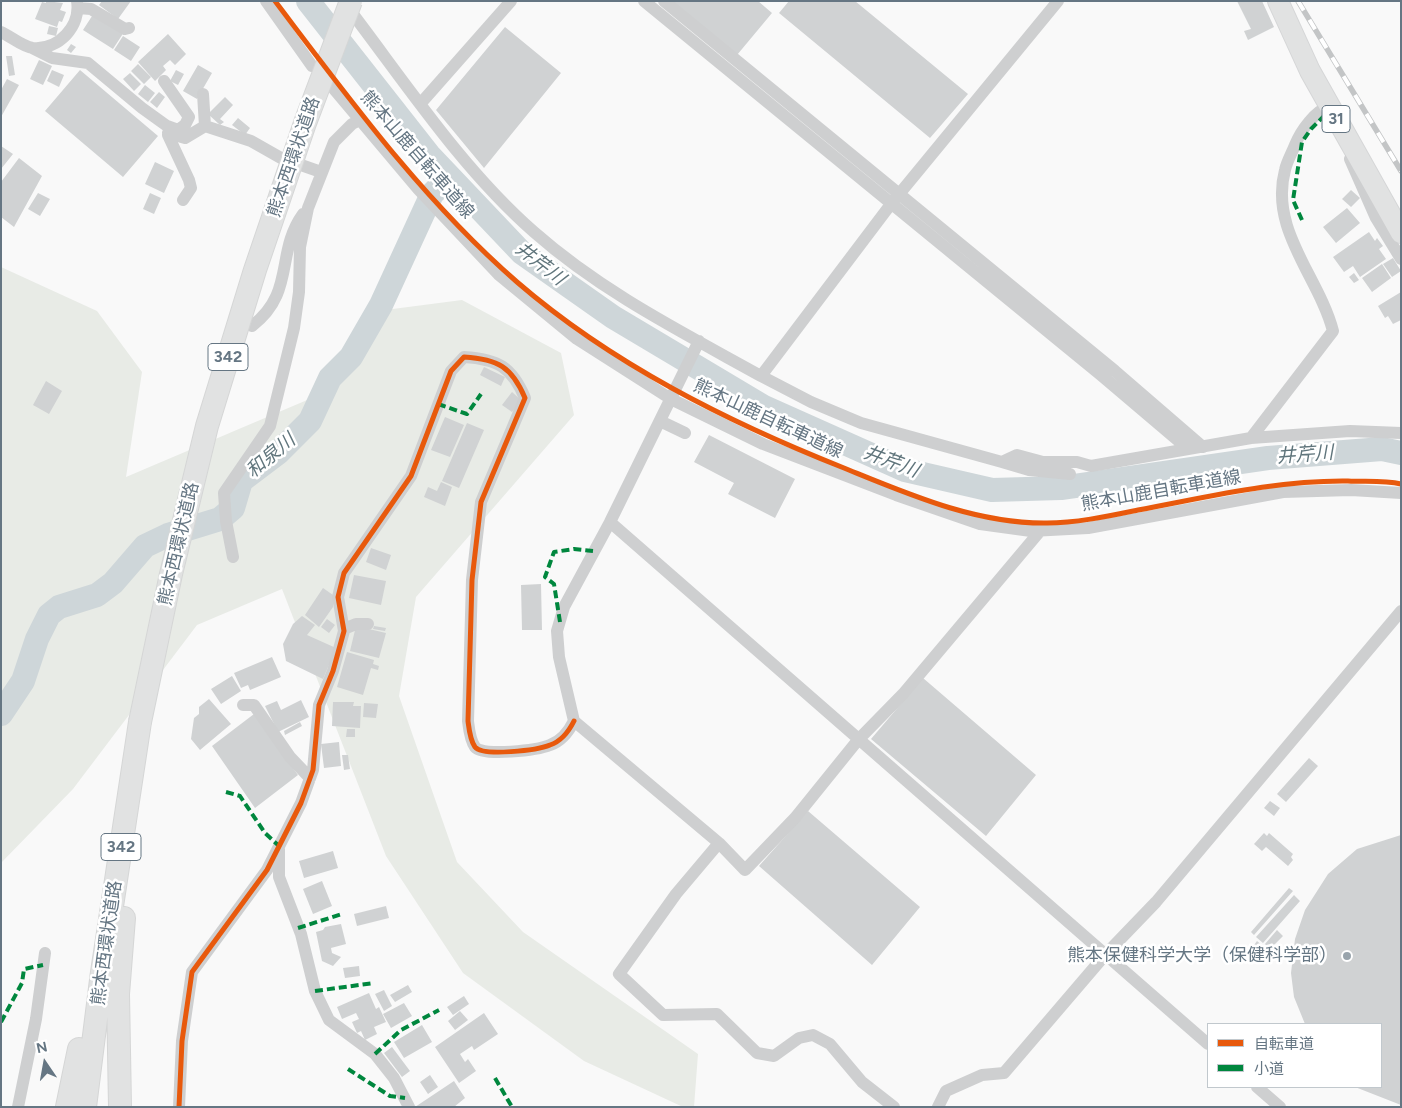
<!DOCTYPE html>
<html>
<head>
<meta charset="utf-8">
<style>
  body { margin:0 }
  #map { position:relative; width:1402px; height:1108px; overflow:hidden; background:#f9f9f9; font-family:Figtree,"Noto Sans JP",sans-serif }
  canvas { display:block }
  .frame { position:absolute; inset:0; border:2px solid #657683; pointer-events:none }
  .legend { position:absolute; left:1207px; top:1023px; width:175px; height:65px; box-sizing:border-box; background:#fff; border:1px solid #c1c8cd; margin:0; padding:6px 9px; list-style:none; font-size:15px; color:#657683 }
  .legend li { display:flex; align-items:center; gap:10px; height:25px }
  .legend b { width:25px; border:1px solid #c1c8cd }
  .north { position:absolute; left:20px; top:1038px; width:50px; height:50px; -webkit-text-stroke:4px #fff; paint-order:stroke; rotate:348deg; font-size:14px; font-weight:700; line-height:20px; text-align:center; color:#657683 }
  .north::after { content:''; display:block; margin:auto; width:18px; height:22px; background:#657683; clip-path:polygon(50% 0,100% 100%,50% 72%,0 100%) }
</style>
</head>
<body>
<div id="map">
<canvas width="1402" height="1108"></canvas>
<div class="frame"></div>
<ul class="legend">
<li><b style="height:6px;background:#e8590c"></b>自転車道</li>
<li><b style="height:6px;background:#00873e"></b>小道</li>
</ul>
<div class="north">N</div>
</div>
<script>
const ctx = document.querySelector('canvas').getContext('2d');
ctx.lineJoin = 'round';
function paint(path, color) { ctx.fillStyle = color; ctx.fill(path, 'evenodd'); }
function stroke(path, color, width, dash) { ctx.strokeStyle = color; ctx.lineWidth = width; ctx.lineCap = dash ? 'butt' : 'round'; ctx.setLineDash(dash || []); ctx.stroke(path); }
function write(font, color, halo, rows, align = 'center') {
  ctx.font = font + ' Figtree,"Noto Sans JP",sans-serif'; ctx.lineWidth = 5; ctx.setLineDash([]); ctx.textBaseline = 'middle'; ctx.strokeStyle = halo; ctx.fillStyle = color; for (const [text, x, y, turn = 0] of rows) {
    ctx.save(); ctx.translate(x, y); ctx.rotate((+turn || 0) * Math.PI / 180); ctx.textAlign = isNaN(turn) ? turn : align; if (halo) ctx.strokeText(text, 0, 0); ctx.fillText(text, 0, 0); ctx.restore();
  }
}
const green = new Path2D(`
  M1,267l96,44 45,61 -16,105 207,-88 52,-79 77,-10 99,53 13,62 -158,182 -17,99 58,166 66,70 175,122 -4,53h-11l-99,-46 -121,-88 -77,-117 -104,-267 -85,36 -124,164 -72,74z`);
const river = new Path2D(`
  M308,1l121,154 93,98 91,64 151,90 141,63 87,20 69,-2 207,-30 114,-9 19,4
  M1,714l22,-33 14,-42 12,-24 10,-8 38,-12 16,-12 32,-37 23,-11 52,-16 13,-11 8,-27 37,-28 32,-32 20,-43 21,-21 30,-52 51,-111 17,-17`);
const building = new Path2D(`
  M46,1l17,2 -3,7 6,2 -4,10 -3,-1 -2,6 -22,-8 7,-17 4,1z
  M102,1h29l-13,18 -19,-14z
  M670,1h88l14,12 -35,42z
  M789,1h66l113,93 -38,44 -151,-125z
  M1237,1h25l12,26 -26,13 -4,-9 7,-2z
  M94,13l30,19 -11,17 -30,-19z
  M49,26l9,2 -2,8 -9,-2z
  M505,27l56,46 -77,95 -48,-58z
  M168,34l18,20 -11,11 -5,-5 -7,6 3,4 -11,11 -17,-19z
  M123,36l17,11 -9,14 -17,-11z
  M71,44l5,3 -5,6 -4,-3z
  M6,56h6l3,19 -6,1z
  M39,60l13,6 -9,19 -13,-6z
  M138,64l13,13 -7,7 -13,-13z
  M198,65l14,8 -15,26 -14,-8z
  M52,70l12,5 -5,12 -12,-6z
  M80,70l78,66 -35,41 -78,-66z
  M176,70l8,4 -6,11 -8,-4z
  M130,73l11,11 -7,7 -11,-12z
  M7,79l12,6 -18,32v-27z
  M145,85l10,8 -7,9 -10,-8z
  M159,92l6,5 -8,11 -7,-6z
  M225,97l8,8 -13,14 4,3 -4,3 -12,-11z
  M238,118l12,10 -5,7 -13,-10z
  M1,146l12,8 -12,15z
  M19,158l23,18 -28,51 -13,-10v-35z
  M155,162l19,9 -10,22 -19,-9z
  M1351,190l9,8 -9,9 -9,-8z
  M38,193l12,6 -10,17 -12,-7z
  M150,193l11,5 -7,16 -11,-5z
  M1347,208l13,15 -24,20 -13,-16z
  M1369,232l6,9 2,-3 6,8 -4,3 7,10 -26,18 -7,-11 -9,6 -11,-15z
  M1393,258l8,13 -9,6 -9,-13z
  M1382,264l9,14 -19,14 -10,-14z
  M1354,273l5,7 -5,3 -5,-6z
  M1401,292v28l-8,4 -5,-8 -3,2 -7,-12z
  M484,367l21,10 -4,9 -21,-11z
  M46,381l16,10 -13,23 -16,-9z
  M512,392l9,8 -9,12 -10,-7z
  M445,417l19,8 -14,32 -19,-7z
  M467,423l17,7 -25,58 -17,-7z
  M709,435l86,44 -20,39 -47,-24 6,-11 -40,-21z
  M441,482l11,5 -7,19 -21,-9 4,-10 9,4z
  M371,548l20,7 -5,15 -20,-8z
  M354,575l32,6 -5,24 -32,-7z
  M541,584l1,46h-20l-1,-45z
  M323,588l10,7v12l-14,20 -14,-12z
  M302,616l13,9 -8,10 29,13 -13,31 -37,-18 -3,-17 10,-20z
  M327,619l8,6 -6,8 -8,-6z
  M356,626l30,7 -7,25 -29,-7z
  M374,626l12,2 -1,3 -12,-2z
  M347,652l27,8 -1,4 6,2 -1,4 -7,-2 -8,27 -26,-8z
  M272,657l9,20 -31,13 -2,-5 -7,3 -7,-15z
  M232,676l9,15 -20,13 -10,-15z
  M923,678l113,97 -50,61 -115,-97z
  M209,699l22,25 -31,26 -9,-11 3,-21 5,-4v-7z
  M301,700l8,17 -31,15 -13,-26 12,-5 4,9z
  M333,702h21l-1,4h8l-1,22 -28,-2z
  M364,703l14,1 -2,14 -13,-1z
  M254,714l44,61 -43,33 -43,-62z
  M300,722l2,4 -17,9 -1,-4z
  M347,729h8v8h-9z
  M339,742l2,24 -17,2 -3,-24z
  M342,755h6l2,14 -6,1z
  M1309,758l9,8 -32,36 -9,-8z
  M1270,801l10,7 -6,8 -10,-8z
  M808,811l112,96 -48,58 -113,-99z
  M1264,833l3,3 2,-3 24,21 -2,3 2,3 -5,6 -22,-19 -4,4 -8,-7z
  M1401,835v270l-46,-18h26v-63h-76l-11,-27 -3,-24 4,-34 10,-29 23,-36 29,-25z
  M333,851l5,17 -34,10 -5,-17z
  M322,881l10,25 -19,8 -10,-25z
  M1289,888l4,3 -39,44 -3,-3z
  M1294,895l6,6 -37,42 -7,-6z
  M386,906l3,12 -32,8 -3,-12z
  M341,924l5,20 -15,4 1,5 9,4 -8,9 -11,-5 -6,-29 7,-2 2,-3z
  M1277,930l6,6 -13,13 -5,-5z
  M1257,941l17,15 -5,7 -17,-15z
  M359,966l1,10 -15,2 -2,-10z
  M408,985l4,7 -17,10 -5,-7z
  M384,990l8,16 -8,5 -9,-17z
  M369,993l7,16 3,-2 7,15 -12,5 3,7 -12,6 -4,-9 -4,2 -5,-11 7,-3 -3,-6 -14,6 -5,-12z
  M464,996l5,8 -16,11 -6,-8z
  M404,1003l8,13 -21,12 -8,-14z
  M460,1011l8,9 -13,10 -7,-9z
  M484,1013l14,21 -24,16 -2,-4 -12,8 5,8 3,-3 8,12 -17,12 -24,-36z
  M422,1025l10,17 -28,16 -10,-16z
  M392,1047l18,24 -8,6 -18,-24z
  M430,1075l8,12 -10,7 -8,-12z
  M454,1081l11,17 -11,9h-39z`);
const minor = new Path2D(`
  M266,1l46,65
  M644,1l457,374 87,74
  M664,1l451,370 88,76
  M346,5c59,77 115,163 188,227 68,60 148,100 227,144l130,-172 167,-203
  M78,8l13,1 34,20 4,-1
  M1,32c9,4 22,15 32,16 26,2 48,-22 44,-47
  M32,48l20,10 36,5 54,45 25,18 11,4 7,-5 4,-8 -25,-36
  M333,88l85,101 80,85 79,65 94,60 92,45 133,51 84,29 51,7 57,-3 195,-36 68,-2 50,3
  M203,94l2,32
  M421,103l90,-102
  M1330,106c-15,5 -29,24 -35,39 -3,8 -8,16 -10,25 -16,60 34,107 48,161l-82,107 99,-7 51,2
  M168,133l17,5 20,-12 46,15 30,17
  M168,135l21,45 2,8 -8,12
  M1350,159l26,59 25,41
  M301,165l20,7
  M252,326c44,-34 23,-73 51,-112
  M699,341l-89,181 -46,85 -7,24 2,26 15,64 145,122 26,27 50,-52 63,-78 45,-46 138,-164
  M761,376l50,26 50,21 141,39 15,-7 26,7h34l14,4 160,-28
  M660,421l25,12
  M1002,462l27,8 41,4
  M610,522l598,522
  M233,557l-7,-36 -2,-28 46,-67 24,-98 5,-36 1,-45 8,-39 26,-66 18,-18 8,-4
  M344,629l12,-5h12
  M243,705h11l36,52 20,21
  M719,843l-43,51 -57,80 44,41 54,-1 40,39 17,3 25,-18 14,-3 17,9 32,38 32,25
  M279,849v28l22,57 14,57 14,29 46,34 19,24 15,29
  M1257,1087l23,20
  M18,1107l18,-88 9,-66
  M179,1107l3,-66 10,-69 75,-102 34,-67 12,-33 6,-65 14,-34 11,-40 -6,-34 6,-24 67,-97 40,-105 13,-14c34,2 48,10 61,41l-44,104 -9,78 -4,141c1,8 2,19 7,26 8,10 63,3 75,-2 12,-4 19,-14 24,-24
  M938,1107l8,-16 36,-16 22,-2 101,-118 51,-53 245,-291`);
const primary = new Path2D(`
  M1278,1l32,70 91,162`);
const motorway = new Path2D(`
  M67,1107l12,-58
  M85,1107l17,-135 38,-250
  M120,1107l-2,-113 6,-76`);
const rail = new Path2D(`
  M1298,1l103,170`);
const motorwayBridge = new Path2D(`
  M140,722l31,-148 36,-148 48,-156 50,-147 46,-122`);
const quiet = new Path2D(`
  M1302,220l-9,-20 9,-58 9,-13 13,-13
  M438,404l29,10 14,-20
  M560,622l-6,-38 -9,-7 9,-25 20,-3 19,2
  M226,792l14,4 25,37 14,13
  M298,928l44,-14
  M315,991l59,-8
  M1,1022l21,-39 2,-14 19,-4
  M375,1054l26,-24 38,-20
  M348,1069l42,27 15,2
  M495,1078l17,29`);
const cycleway = new Path2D(`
  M275,1c75,99 148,199 242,281 95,82 211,140 327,186 64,26 132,56 203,55 30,0 62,-7 91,-13 70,-13 139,-30 210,-29 17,1 36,-1 53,3
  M179,1107l3,-66 10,-69 75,-102 34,-67 12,-33 6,-65 14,-34 11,-40 -6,-34 6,-24 67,-97 40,-105 13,-14c34,2 48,10 61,41l-44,104 -9,78 -4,141c1,8 2,19 7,26 8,10 63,3 75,-2 12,-4 19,-14 24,-24`);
const markers = [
  [1347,956,5,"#99a4ac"]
];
const shields = [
  [1336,119,28],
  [228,357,40],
  [121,847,40]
];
const shieldNames = [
  ["31",1336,119],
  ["342",228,357],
  ["342",121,847]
];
const streetNames = [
  ["熊本山鹿自転車道線",417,155,49],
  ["熊本西環状道路",294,157,-71],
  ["熊本山鹿自転車道線",768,419,25],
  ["熊本山鹿自転車道線",1161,491,-10],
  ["熊本西環状道路",179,544,-77],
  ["熊本西環状道路",107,943,-82]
];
const poiNames = [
  ["熊本保健科学大学（保健科学部）",1337,956]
];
const waterNames = [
  ["井芹川",540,264,38],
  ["井芹川",1305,455,-4],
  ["和泉川",271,456,-40],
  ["井芹川",891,462,21]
];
paint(green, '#e8ebe6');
stroke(river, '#ced6d9', 24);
paint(building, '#d0d2d3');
stroke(primary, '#d5d6d7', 22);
stroke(motorway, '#d5d6d6', 24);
stroke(minor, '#cecfd0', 12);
stroke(primary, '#e1e2e2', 20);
stroke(motorway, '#e1e2e2', 22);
stroke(rail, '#c3c5c6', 5.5);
stroke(rail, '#fff', 4, [11]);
stroke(motorwayBridge, '#d5d6d6', 24, []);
stroke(motorwayBridge, '#e1e2e2', 22);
stroke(quiet, '#00873e', 4, [8, 4]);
stroke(cycleway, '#e8590c', 5);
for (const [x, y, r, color] of markers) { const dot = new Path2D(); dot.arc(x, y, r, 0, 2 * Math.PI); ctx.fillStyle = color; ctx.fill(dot); stroke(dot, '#fff', 2); }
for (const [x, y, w] of shields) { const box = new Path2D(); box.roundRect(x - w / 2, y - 13.5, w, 27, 4); ctx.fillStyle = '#fff'; ctx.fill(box); stroke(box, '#657683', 1); }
write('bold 16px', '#657683', null, shieldNames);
write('18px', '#657683', '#fff', streetNames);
write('18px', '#657683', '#fff', poiNames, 'right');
write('italic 19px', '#60757c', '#fff', waterNames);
</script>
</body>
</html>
